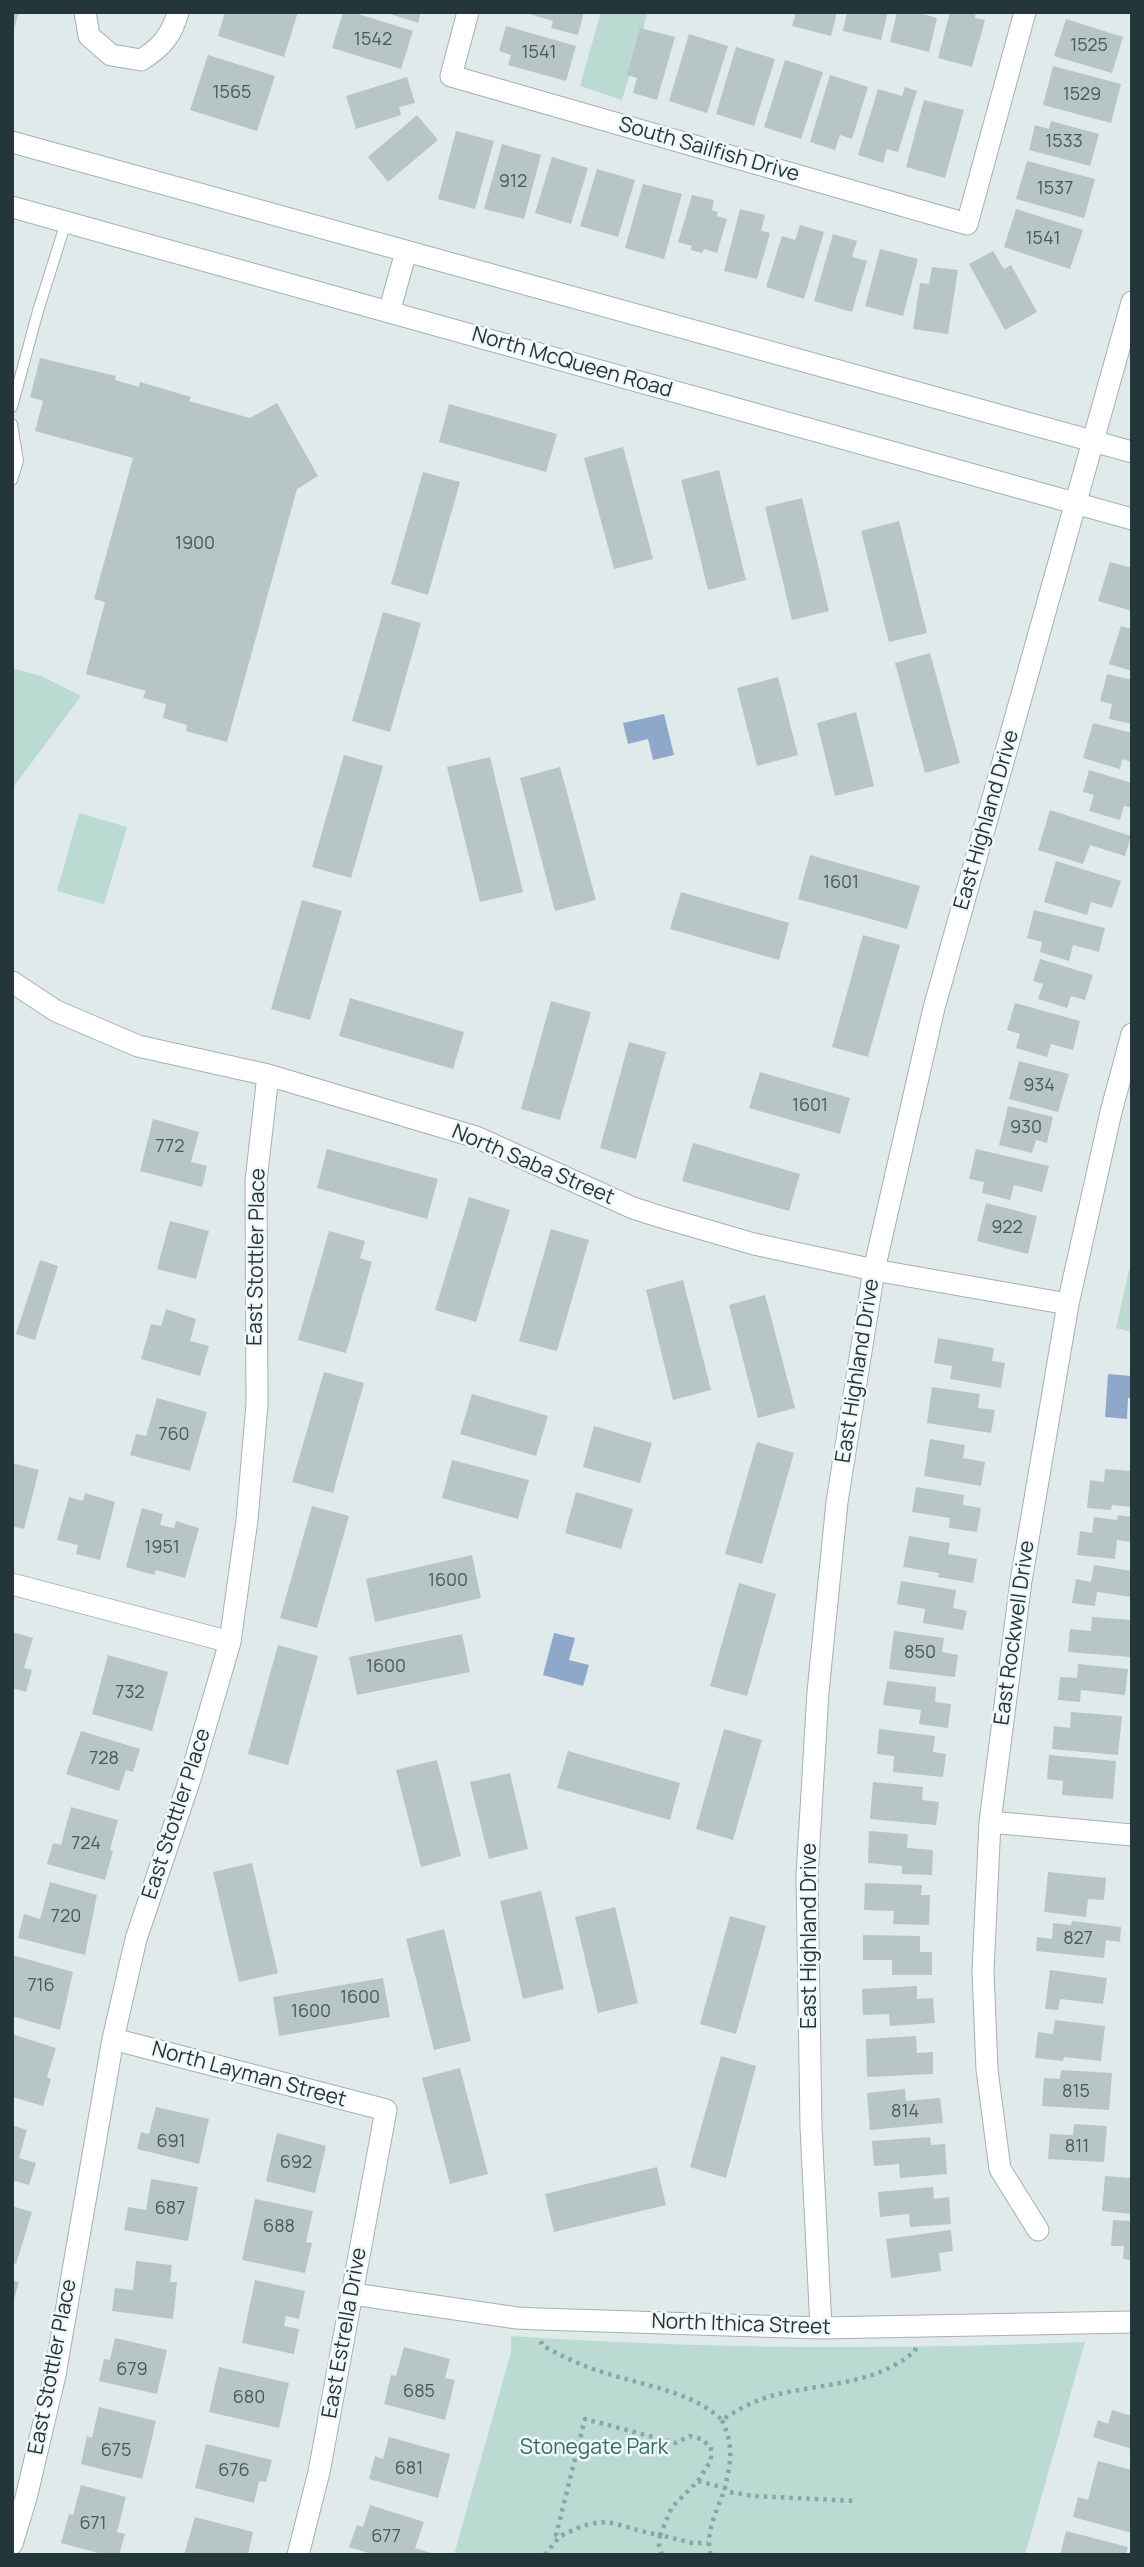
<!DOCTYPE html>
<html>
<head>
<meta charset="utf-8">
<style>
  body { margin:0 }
  #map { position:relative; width:1144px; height:2567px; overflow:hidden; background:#e1eaea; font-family:Manrope,sans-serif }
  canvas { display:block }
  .frame { position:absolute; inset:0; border:14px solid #23363a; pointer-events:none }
</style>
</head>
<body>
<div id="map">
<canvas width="1144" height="2567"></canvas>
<div class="frame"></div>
</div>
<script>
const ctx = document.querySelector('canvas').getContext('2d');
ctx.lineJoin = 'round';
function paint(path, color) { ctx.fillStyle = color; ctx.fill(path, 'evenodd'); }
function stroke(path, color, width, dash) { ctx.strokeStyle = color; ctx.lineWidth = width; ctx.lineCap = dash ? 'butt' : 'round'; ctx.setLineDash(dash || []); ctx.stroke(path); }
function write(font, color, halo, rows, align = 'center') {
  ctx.font = font + ' Manrope,sans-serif'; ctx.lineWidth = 5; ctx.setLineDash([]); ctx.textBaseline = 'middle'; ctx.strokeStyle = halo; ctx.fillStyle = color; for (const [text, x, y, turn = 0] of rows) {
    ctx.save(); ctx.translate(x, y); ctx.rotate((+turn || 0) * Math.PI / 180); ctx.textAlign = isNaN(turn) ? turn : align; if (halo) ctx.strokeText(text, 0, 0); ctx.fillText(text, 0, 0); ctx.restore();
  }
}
const green = new Path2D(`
  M601,12h47l-26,88 -42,-14z
  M12,668l29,8 40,20 -69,93z
  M79,813l48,14 -23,77 -47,-13z
  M1129,1270l3,1v61l-16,-4z
  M511,2336c192,13 382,14 574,6l-60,213h-571l57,-203z`);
const water = new Path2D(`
  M664,714l10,41 -21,5 -5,-21 -20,5 -5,-21z
  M1108,1374l24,2v22h-4l-1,21 -22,-2z
  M554,1633l21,5 -6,22 20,5 -6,21 -40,-11z`);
const building = new Path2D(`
  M12,12h7l-5,16 -2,-1z
  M225,12h73l-14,45 -66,-21z
  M343,12h9l61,19 -12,38 -69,-21z
  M384,12h37l-3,11z
  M523,12h61l-6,23 -27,-7 2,-7z
  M796,12h41l-6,24 -39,-10z
  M847,12h41l-7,28 -38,-9z
  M897,12h26v2l14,4 -8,34 -39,-10z
  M950,12h26l-1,6 10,2 -13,47 -34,-9z
  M1066,19l57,18 -11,36 -58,-17z
  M506,26l70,20 -10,35 -58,-16 3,-10 -12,-4z
  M640,28l35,9 -18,63 -24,-7 4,-15 -10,-3z
  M689,34l39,12 -21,67 -38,-12z
  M736,47l39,12 -21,67 -38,-12z
  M208,55l67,21 -18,55 -67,-21z
  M785,60l38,12 -22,67 -37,-12z
  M1053,66l68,18 -10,39 -68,-18z
  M830,75l38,12 -16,52 -12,-4 -5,15 -25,-8z
  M407,77l8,26 -16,4 2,8 -45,14 -10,-33z
  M905,87l12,4 -19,61 -11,-3 -4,14 -25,-8 20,-66 24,7z
  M924,100l40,10 -19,68 -39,-11z
  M417,115l21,25 -50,42 -20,-25z
  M1051,121l48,13 -9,32 -61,-16 6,-25 14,4z
  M456,131l38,10 -19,68 -37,-10z
  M502,144l39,11 -17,64 -40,-10z
  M552,157l36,11 -17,56 -36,-11z
  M1027,161l68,18 -11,39 -68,-19z
  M597,169l38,11 -17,57 -38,-11z
  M643,184l39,10 -18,65 -39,-11z
  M692,195l22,5 -2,10 6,2 -1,4 10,3 -10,34 -13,-4 -2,4 -11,-3 1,-4 -14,-4z
  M740,209l25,6 -4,16 9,2 -13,46 -33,-8z
  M1016,209l67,21 -13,39 -66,-22z
  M800,225l24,7 -20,67 -38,-12 16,-51 13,4z
  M833,234l24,7 -5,16 15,4 -15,51 -38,-11z
  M880,249l38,10 -15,57 -38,-10z
  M993,251l11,18 7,-4 26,47 -32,18 -36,-66z
  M932,267l26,3 -10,64 -35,-5 7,-46 9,1z
  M40,358l76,18 -1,4 24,7 1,-5 51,15 -2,4 61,17 27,-15 41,73 -21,13 -70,253 -41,-11 1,-6 -24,-7 3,-14 -23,-6 3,-7 -60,-17 19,-72 -11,-3 39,-141 -98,-27 8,-30 -13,-4z
  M449,404l108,30 -11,38 -107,-30z
  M623,447l30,112 -39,10 -30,-111z
  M719,470l27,110 -38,10 -27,-110z
  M423,472l37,10 -32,113 -37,-11z
  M802,498l27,113 -37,9 -27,-113z
  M899,521l28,112 -38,9 -28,-111z
  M1110,562l22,6v43l-34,-10z
  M383,612l38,11 -31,109 -38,-11z
  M1121,626l11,3v42l-23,-7z
  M930,653l30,110 -35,10 -30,-110z
  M1107,674l25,6v44l-23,-5 3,-15 -12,-3z
  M778,677l20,78 -41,11 -20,-78z
  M856,712l18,74 -39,10 -18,-73z
  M1093,723l39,10v29l-10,-3 -2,10 -37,-11z
  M344,755l39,11 -32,112 -39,-11z
  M490,757l33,135 -43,10 -33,-135z
  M560,767l36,133 -41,11 -35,-133z
  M1089,770l43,13v25l-8,-2 -4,14 -31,-9 5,-16 -11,-3z
  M1050,810l81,26 -6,20 -35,-11 -7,19 -45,-14z
  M810,855l110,31 -13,43 -109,-30z
  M1056,861l65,20 -9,27 -21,-6 -4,13 -43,-13z
  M681,892l108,31 -10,37 -109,-31z
  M302,900l40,11 -32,109 -39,-11z
  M1034,910l71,18 -6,24 -26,-7 -4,16 -29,-9 2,-10 -15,-4z
  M863,935l37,10 -32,112 -36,-10z
  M1040,959l53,16 -8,25 -14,-4 -4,12 -29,-9 5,-15 -10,-3z
  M350,998l114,34 -11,37 -114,-33z
  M551,1001l40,11 -31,108 -39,-11z
  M1015,1003l65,18 -7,29 -22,-6 -4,13 -31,-9 4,-14 -13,-4z
  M629,1042l37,10 -30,107 -36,-11z
  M1019,1061l50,13 -11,38 -49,-13z
  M760,1072l90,26 -10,36 -91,-26z
  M1008,1106l45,11 -6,26 -11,-3 -4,13 -33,-8z
  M153,1119l46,13 -8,30 16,4 -5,21 -62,-16z
  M693,1143l107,31 -11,37 -107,-30z
  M327,1149l111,30 -11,40 -110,-31z
  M976,1149l73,17 -7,26 -28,-7 -4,15 -28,-7 2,-11 -15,-3z
  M469,1197l41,13 -34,112 -41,-12z
  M986,1203l51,13 -9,38 -51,-13z
  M170,1221l39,10 -13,48 -39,-10z
  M551,1229l38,11 -32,111 -38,-10z
  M329,1231l36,10 -5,17 12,4 -26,91 -48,-13z
  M40,1260l18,6 -23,74 -19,-6z
  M683,1280l28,110 -38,10 -27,-110z
  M765,1295l30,113 -37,10 -29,-113z
  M166,1309l30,10 -6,22 19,5 -9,30 -59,-17 10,-35 10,2z
  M938,1338l56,10 -2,13 13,2 -4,25 -51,-9 2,-13 -18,-3z
  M324,1372l40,11 -31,110 -41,-11z
  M932,1387l48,7 -2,14 17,2 -4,23 -64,-10z
  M472,1394l76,22 -12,40 -76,-22z
  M157,1398l50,14 -17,59 -60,-16 6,-21 10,2z
  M594,1426l58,17 -12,40 -57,-16z
  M930,1439l35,6 -2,13 22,4 -4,24 -57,-10z
  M757,1442l37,11 -32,111 -37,-10z
  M452,1460l77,20 -11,39 -76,-21z
  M12,1463l27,7 -15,59 -12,-3z
  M1105,1469l27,2v36l-20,-2 -1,5 -24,-2 3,-28 14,2z
  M916,1487l48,8 -1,10 18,3 -4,24 -28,-4 1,-10 -38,-6z
  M576,1492l57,17 -12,40 -56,-16z
  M85,1493l30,9 -15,58 -24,-6 2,-9 -21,-5 12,-43 14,4z
  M312,1506l37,10 -32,112 -37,-10z
  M142,1508l21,6 -3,11 14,3 2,-7 23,7 -14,50 -29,-8 -2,5 -28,-8z
  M1118,1515l14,2v25l-15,-2 -2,19 -38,-4 3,-24 12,2 2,-16 23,3z
  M909,1536l41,7 -2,11 29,5 -4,24 -35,-6 1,-4 -36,-6z
  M472,1555l9,43 -106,24 -9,-43z
  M1094,1565l38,6v26l-35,-5 -2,14 -23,-3 4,-24 15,3z
  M901,1581l55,9 -3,18 14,3 -4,19 -40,-7 2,-14 -28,-5z
  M739,1583l37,11 -29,102 -37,-10z
  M1092,1617l40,3 -2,37 -62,-5 2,-23 21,2z
  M894,1631l50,7 -2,14 16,3 -3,22 -66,-8z
  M12,1632l21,6 -9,30 8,2 -6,22 -14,-4z
  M462,1634l8,38 -113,23 -8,-38z
  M278,1645l40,11 -30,109 -40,-11z
  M108,1655l60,17 -16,59 -60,-17z
  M1078,1664l50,5 -3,26 -44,-5 -1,12 -22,-2 2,-23 17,1z
  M887,1681l49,6 -1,15 16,2 -3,24 -29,-4 2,-14 -38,-5z
  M1071,1712l51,4 -4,39 -66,-6 2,-23 16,2z
  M724,1729l38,11 -29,100 -37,-11z
  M879,1729l56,7 -2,16 13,2 -3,23 -50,-5 1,-16 -17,-2z
  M81,1731l59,18 -7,23 -7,-2 -7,21 -53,-17z
  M568,1751l112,32 -10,37 -113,-32z
  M1049,1755l67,6 -3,38 -51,-4 1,-14 -16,-2z
  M437,1760l24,96 -40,11 -25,-97z
  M510,1773l18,76 -39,10 -19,-77z
  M873,1782l50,5 -1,13 17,2 -3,23 -66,-6z
  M71,1807l47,13 -8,30 3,1 -8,29 -58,-16 6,-21 8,2z
  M869,1831l39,3 -1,14 26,2 -1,25 -30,-1v-8l-34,-3z
  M252,1863l26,110 -39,9 -26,-110z
  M1048,1872l58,6 -2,22 -16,-1 -2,18 -42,-5z
  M50,1882l47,13 -12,60 -67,-17 6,-24 16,5z
  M865,1883l57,2 -1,10h9l-1,30 -36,-1 1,-13 -30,-1z
  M541,1891l23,98 -41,10 -23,-98z
  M615,1907l23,96 -40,10 -23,-96z
  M730,1916l36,10 -30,108 -36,-10z
  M1072,1921l49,6 -1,15 -14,-2 -2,18 -68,-7 1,-14 15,2 1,-16 18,2z
  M444,1929l27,112 -37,9 -28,-111z
  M863,1935l57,1v16h12v23h-40v-15h-29z
  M12,1955l61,17 -13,58 -48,-14z
  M1050,1970l57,8 -4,26 -43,-5 -2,11 -13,-1z
  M383,1978l7,39 -111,19 -6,-39z
  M917,1986v13l16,-1 2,25 -45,3 -1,-12 -26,1 -1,-26z
  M1055,2020l50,6 -4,35 -37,-4 -1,4 -28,-3 3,-26 15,2z
  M12,2034l44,14 -9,29 4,2 -8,27 -31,-9z
  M916,2036l1,17 16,-1v22l-66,3 -1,-38z
  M721,2056l35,10 -30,112 -36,-11z
  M460,2068l28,106 -38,10 -28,-106z
  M1061,2070l51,3 -3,37 -67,-4 2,-28 16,1z
  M905,2089l1,12 34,-3 3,25 -73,7 -3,-37z
  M156,2107l53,12 -10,45 -62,-15 4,-17 8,2z
  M1074,2124l33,2 -3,36 -56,-3 2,-25 23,1z
  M12,2125l15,5 -8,28 17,5 -7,22 -17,-5z
  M277,2133l49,13 -11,47 -49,-12z
  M930,2137l1,8 14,-1 2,30 -47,4 -1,-14 -25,2 -2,-25z
  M657,2167l9,38 -112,27 -9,-38z
  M1105,2176l27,2v36l-30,-3z
  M151,2179l47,8 -10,54 -64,-11 4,-23 18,3z
  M933,2187l1,12 15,-2 2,27 -41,3 -1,-13 -29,3 -2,-25z
  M255,2199l58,12 -7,31 6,1 -7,30 -63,-13z
  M12,2206l20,6 -16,52 -4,-2z
  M1113,2220l19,1v39l-9,-1 1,-13h-13z
  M951,2230l2,21 -14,2 2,18 -50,7 -5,-39z
  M136,2261l36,4 -2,17h7l-4,37 -61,-8 3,-23 18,2z
  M12,2280l7,2 -6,21h-1z
  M255,2280l50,11 -6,28 -13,-3 -2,10 15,3 -5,25 -52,-11z
  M115,2338l52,12 -10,44 -58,-13 5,-22 6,1z
  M404,2347l46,12 -5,19 10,2 -10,40 -61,-16 7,-29 5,1z
  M219,2367l70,16 -10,45 -70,-16z
  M99,2407l57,14 -14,58 -61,-15 6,-28 5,2z
  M1112,2410l20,6v33l-39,-12 5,-17 10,4z
  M389,2437l61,17 -12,44 -69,-19 6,-23 8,3z
  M206,2444l66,16 -6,22 -7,-1 -5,22 -59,-15z
  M1098,2461l34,9v63l-59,-16 5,-20 10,3z
  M81,2485l45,12 -9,35 8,2 -6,21h-13l-45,-12 8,-29 4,1z
  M370,2505l54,17 -9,26 16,5v2h-56l-26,-8 8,-22 6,2z
  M195,2517l58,15 -5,23h-64z
  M1066,2531l62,16 -2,8h-66z`);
const path = new Path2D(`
  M541,2341l1,4c22,13 45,23 70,30 38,12 80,17 110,45 15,-10 31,-19 49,-24 49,-13 104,-10 144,-45l1,-5
  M722,2420c12,28 9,39 3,68l4,4 24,4 102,5
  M698,2481l13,-21v-13l-10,-8 -11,-3 -14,7 -91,-24 -29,116 3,2c50,-27 53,-10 101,-2l12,-28 26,-26 27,7c-7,21 -21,45 -14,67
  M545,2555l14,-18
  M662,2555l-3,-10 1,-10 32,8h16`);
const service = new Path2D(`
  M12,407l26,-96 28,-89
  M12,424l6,37 -6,19`);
const minor = new Path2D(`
  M85,12l4,24 22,19 30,5c20,-12 31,-25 37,-48
  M468,12l-17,64 516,148 58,-212
  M12,982l44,29 82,35 130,29 208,62 157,71 28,9 93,27 120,26 194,34
  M12,1584l218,58
  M990,1822l142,13
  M113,2039l273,71 -67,362 -21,83
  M1038,2230l-38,-61 -13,-99 -4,-99 7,-149 31,-241 47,-277 43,-192 21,-78
  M353,2294l164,24 22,1 282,9 311,-6
  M821,2328l-10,-201 -4,-251 11,-184 19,-190 37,-232 60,-262 159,-567
  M12,2544l14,-46 29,-123 58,-336 23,-100 54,-160 40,-137 17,-122 10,-116 -1,-223 12,-106`);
const tertiary = new Path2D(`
  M1093,441l39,-139`);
const secondary = new Path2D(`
  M12,142l1120,310
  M12,207l1120,312
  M389,312l17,-60`);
const numberNames = [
  ["1542",373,40],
  ["1525",1089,46],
  ["1541",539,53],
  ["1565",232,93],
  ["1529",1082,95],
  ["1533",1064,142],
  ["912",513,182],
  ["1537",1055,189],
  ["1541",1043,239],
  ["1900",195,544],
  ["1601",841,883],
  ["934",1039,1086],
  ["1601",810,1106],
  ["930",1026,1128],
  ["772",170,1147],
  ["922",1007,1228],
  ["760",174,1435],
  ["1951",162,1548],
  ["1600",448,1581],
  ["850",920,1653],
  ["1600",386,1667],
  ["732",130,1693],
  ["728",104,1759],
  ["724",86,1844],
  ["720",66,1917],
  ["827",1078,1939],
  ["716",41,1986],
  ["1600",360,1998],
  ["1600",311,2012],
  ["815",1076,2092],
  ["814",905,2112],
  ["691",171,2142],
  ["811",1077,2147],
  ["692",296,2163],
  ["687",170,2209],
  ["688",279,2227],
  ["679",132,2370],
  ["685",419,2392],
  ["680",249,2398],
  ["675",116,2451],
  ["681",409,2469],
  ["676",234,2471],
  ["671",93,2524],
  ["677",386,2537]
];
const streetNames = [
  ["South Sailfish Drive",709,150,16],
  ["North McQueen Road",572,363,16],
  ["East Highland Drive",987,820,-74],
  ["North Saba Street",533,1165,23],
  ["East Stottler Place",257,1257,-89],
  ["East Highland Drive",858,1371,-81],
  ["East Rockwell Drive",1015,1633,-82],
  ["East Stottler Place",177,1814,-72],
  ["East Highland Drive",810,1936,-90],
  ["North Layman Street",249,2075,15],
  ["North Ithica Street",741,2325,2],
  ["East Estrella Drive",345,2333,-80],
  ["East Stottler Place",53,2367,-79]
];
const parkNames = [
  ["Stonegate Park",594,2448]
];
paint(green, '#bbdad1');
paint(water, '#8da8cb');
paint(building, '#b7c5c4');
stroke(service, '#a4b0b2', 12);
stroke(minor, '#a4b0b2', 23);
stroke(tertiary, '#a4b0b2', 23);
stroke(secondary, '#a1b4b5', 23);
stroke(path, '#84a7ac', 4.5, [3.5, 5]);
stroke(service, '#fff', 10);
stroke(minor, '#fff', 21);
stroke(tertiary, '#fff', 21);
stroke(secondary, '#fff', 21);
write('18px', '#485a5c', null, numberNames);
write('21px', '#23363a', '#f1f7f7', streetNames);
write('21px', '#306d61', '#f1f7f7', parkNames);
</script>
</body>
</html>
